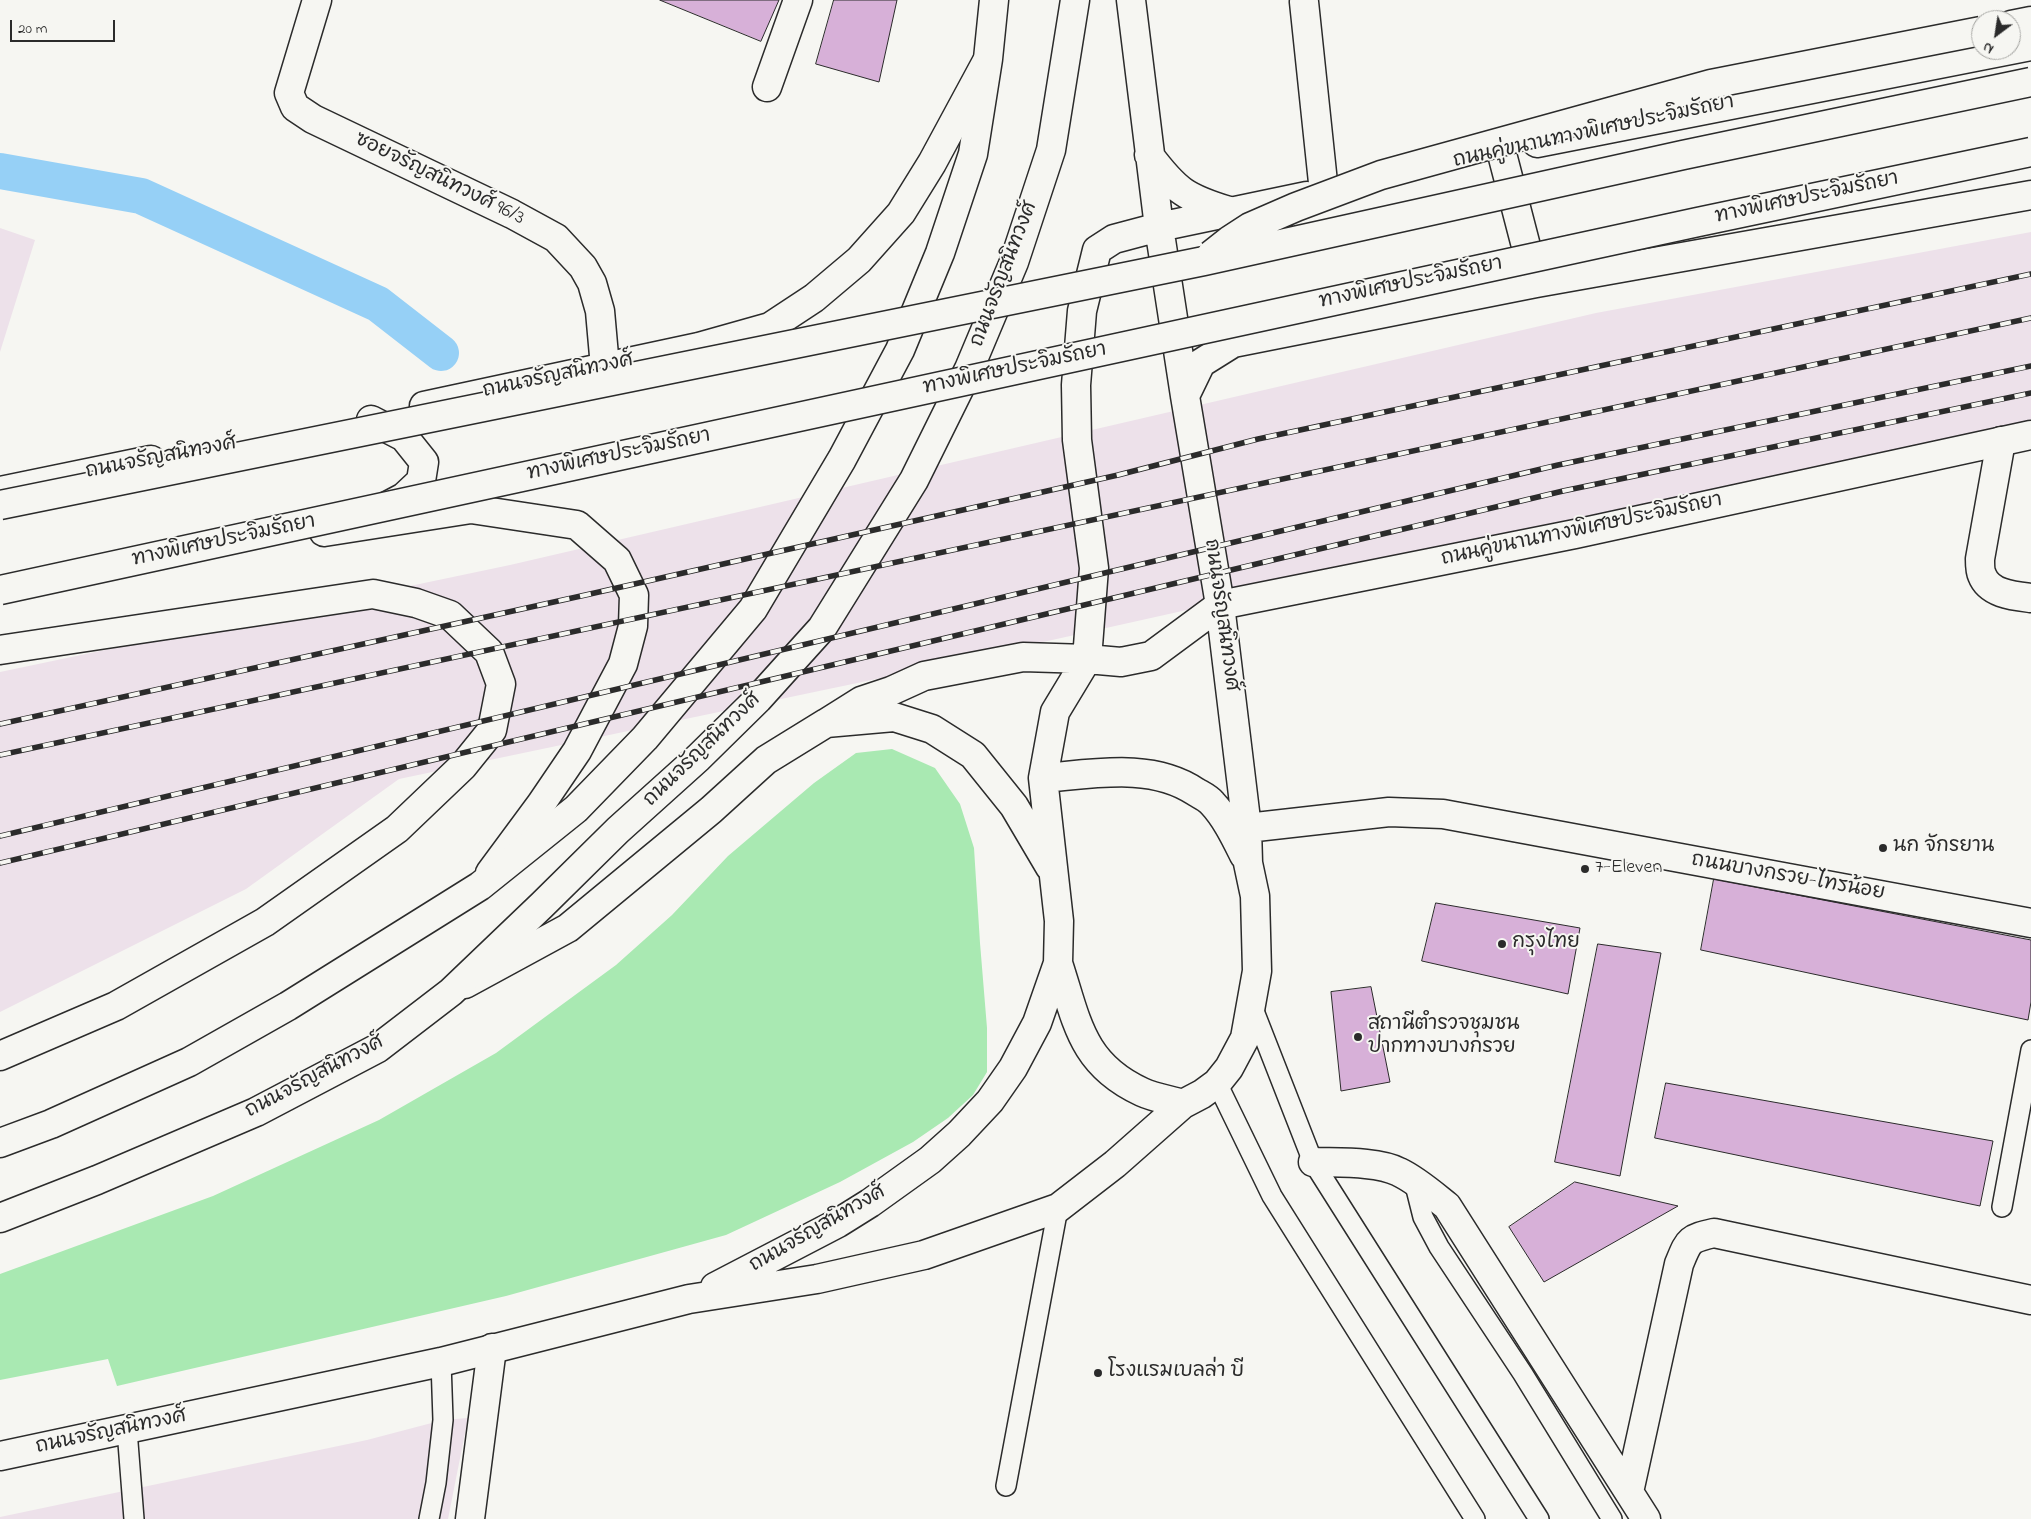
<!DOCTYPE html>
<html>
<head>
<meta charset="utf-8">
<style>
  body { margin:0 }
  #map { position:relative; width:2031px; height:1519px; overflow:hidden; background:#f6f6f2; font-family:"Indie Flower",sans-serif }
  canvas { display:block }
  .north { position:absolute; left:1971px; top:10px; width:50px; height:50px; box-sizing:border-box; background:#f6f6f2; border:1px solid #a5a5a2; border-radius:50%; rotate:211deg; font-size:14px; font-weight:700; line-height:20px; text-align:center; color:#2b2b2b }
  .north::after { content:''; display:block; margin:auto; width:18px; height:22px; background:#2b2b2b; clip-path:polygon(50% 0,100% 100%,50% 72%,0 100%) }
  .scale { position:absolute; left:10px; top:20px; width:105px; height:22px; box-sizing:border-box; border:2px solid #2b2b2b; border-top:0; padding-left:6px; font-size:15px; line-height:18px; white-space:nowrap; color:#2b2b2b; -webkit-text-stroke:4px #f6f6f2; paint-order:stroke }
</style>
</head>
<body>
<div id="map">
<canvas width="2031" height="1519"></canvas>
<div class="north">N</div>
<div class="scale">20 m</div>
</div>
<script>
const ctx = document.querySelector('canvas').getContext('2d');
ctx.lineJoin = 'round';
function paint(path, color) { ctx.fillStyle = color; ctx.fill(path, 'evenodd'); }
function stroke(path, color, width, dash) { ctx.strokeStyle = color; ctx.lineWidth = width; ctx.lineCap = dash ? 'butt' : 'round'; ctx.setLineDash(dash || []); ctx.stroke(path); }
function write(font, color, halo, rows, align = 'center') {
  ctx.font = font + ' "Indie Flower","Playpen Sans Thai",sans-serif'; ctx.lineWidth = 4; ctx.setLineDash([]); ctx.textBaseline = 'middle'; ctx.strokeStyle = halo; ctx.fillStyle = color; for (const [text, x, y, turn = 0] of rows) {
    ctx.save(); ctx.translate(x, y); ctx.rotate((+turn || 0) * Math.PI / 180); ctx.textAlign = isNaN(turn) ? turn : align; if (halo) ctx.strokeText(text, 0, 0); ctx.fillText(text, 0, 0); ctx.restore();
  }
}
const built = new Path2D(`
  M0,228l35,12 -35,112z
  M2031,232v190l-1145,255 -487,102 -153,110 -246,123v-340l510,-107 1086,-252z
  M468,1418l-20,101h-448v-2l367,-77 76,-20z`);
const green = new Path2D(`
  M892,749l43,19 25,36 14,44 6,95 7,85v44l-14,23 -25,23 -35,24 -73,40 -114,53 -220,61 -389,90 -9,-27 -108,21v-106l213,-78 166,-76 117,-67 120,-88 56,-50 56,-59 86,-73 42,-30z`);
const canal = new Path2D(`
  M0,171l141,25 237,108 63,49`);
const building = new Path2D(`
  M660,0h119l-18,41z
  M834,0h63l-18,82 -63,-18z
  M1714,879l317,61v62l-3,18 -327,-70z
  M1436,903l144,25 -12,66 -146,-33z
  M1598,944l63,9 -41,223 -65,-14z
  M1371,987l19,95 -49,9 -10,-99z
  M1666,1083l327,58 -13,65 -325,-68z
  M1575,1182l103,24 -134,76 -35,-55z`);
const lane = new Path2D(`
  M1252,1006l61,156 226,357
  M1217,1083l55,113 203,323
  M1414,1181l9,36 16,30 84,127 89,145
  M2002,1207l29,-157
  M127,1430l7,89
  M1006,1486l52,-278
  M429,1519l7,-36 7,-63 -2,-58`);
const street = new Path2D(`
  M317,0l-28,93 6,14 18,12 199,95 44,24 27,29 9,16 8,28 5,56
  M1304,2l20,190
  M767,87l31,-87
  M2001,441l-21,118c0,5 0,12 2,16 7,19 32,21 49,23
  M1313,1162c25,1 64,-1 86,10 17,8 33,22 48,34l199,313
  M1629,1492l50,-228c10,-24 9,-25 35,-31l317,67
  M470,1519l22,-171`);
const secondary = new Path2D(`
  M1537,143l494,-97
  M1501,150l34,131
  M1149,155c27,36 37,43 80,56
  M1185,396l16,-33 32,-20 303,-60 495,-88
  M424,406l275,-59 71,-20 44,-29 45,-38 42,-47 31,-50 54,-100
  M371,420l33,17 20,25 -3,19 -17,16 -17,9
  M0,491l151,-31
  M324,532l147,-23 106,16 40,35 17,35 -1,31 -10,38 -46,87 -36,53 -51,69
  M826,723l35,-22 30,-10 33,-15 99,-19 64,2 34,3 30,-6 69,-51 355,-71 456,-99
  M1043,778c50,-4 109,-16 153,14 5,3 12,6 16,11 14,15 23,34 32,52
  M1247,828l142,-16 54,2 588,109
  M1058,963c19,58 23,101 84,129 13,6 28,8 41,12
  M465,984l103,-56 143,-118 55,-50 60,-37 68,-6 38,12 41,26 41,51 36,61
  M715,1287l123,-64 32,-20 60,-43 29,-26 31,-33 23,-33 24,-45 21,-60 1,-42 -16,-143 12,-66 32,-53 7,-91 -17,-128 -1,-55 6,-74 15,-61 17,-11 45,-12 148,-31
  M0,1456l441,-94 248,-63 128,-20 107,-24 134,-47 57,-44 68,-60 19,-10 15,-11 12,-15 16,-30 12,-67 -2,-75 -7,-33 -1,-35 -27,-223 -35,-209 -26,-169 -28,-227`);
const primary = new Path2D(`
  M0,1143l51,-19 138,-62 99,-56 192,-120 96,-77 69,-71 108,-129 89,-150 58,-109 40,-97 33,-99 15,-95 6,-59
  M0,1218l97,-38 159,-68 122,-64 73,-56 91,-87 76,-75 80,-72 60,-59 64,-71 92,-148 55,-111 45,-107 37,-112 24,-150`);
const highway = new Path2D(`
  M2011,25l20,-4
  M0,650l373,-56 43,9 34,12 39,37 12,32 -9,46 -29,36 -66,63 -132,93 -149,84 -116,50`);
const rail = new Path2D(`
  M0,724l590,-130 528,-119 140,-36 773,-165
  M0,755l2031,-437
  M0,836l1558,-371 473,-99
  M0,863l1563,-372 468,-98`);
const highwayBridge = new Path2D(`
  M1211,255l19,-15 20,-13 46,-20 85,-32 330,-91 270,-53
  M0,505l1204,-244 479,-106 348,-73
  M0,590l1698,-368 333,-70`);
const markers = [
  [1883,848,5,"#2b2b2b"],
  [1585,869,5,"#2b2b2b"],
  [1502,944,5,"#2b2b2b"],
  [1358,1037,5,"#2b2b2b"],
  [1098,1373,5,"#2b2b2b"]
];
const streetNames = [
  ["ถนนคู่ขนานทางพิเศษประจิมรัถยา",1594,133,-12],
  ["ซอยจรัญสนิทวงศ์ 96/3",439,180,26],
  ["ทางพิเศษประจิมรัถยา",1807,199,-12],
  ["ถนนจรัญสนิทวงศ์",1005,275,-69],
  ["ทางพิเศษประจิมรัถยา",1411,284,-12],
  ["ทางพิเศษประจิมรัถยา",1015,370,-12],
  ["ถนนจรัญสนิทวงศ์",558,377,-12],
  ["ทางพิเศษประจิมรัถยา",619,456,-12],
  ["ถนนจรัญสนิทวงศ์",161,459,-11],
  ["ถนนคู่ขนานทางพิเศษประจิมรัถยา",1582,531,-12],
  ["ทางพิเศษประจิมรัถยา",224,542,-12],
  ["ถนนจรัญสนิทวงศ์",1220,615,82],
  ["ถนนจรัญสนิทวงศ์",703,751,-44],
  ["ถนนบางกรวย-ไทรน้อย",1788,878,10],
  ["ถนนจรัญสนิทวงศ์",315,1078,-28],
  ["ถนนจรัญสนิทวงศ์",818,1230,-30],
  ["ถนนจรัญสนิทวงศ์",111,1433,-12]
];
const poiNames = [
  ["นก จักรยาน",1893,848],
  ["7-Eleven",1595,869],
  ["กรุงไทย",1512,944],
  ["สถานีตำรวจชุมชน",1368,1026],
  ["ปากทางบางกรวย",1368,1049],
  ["โรงแรมเบลล่า บี",1108,1373]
];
paint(built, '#ede1ea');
paint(green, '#a9e9b2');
stroke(canal, '#96d0f6', 36);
paint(building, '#d7b0d8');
stroke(building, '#2b2b2b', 1);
stroke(lane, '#2b2b2b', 22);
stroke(street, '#2b2b2b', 31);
stroke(secondary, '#2b2b2b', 31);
stroke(primary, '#2b2b2b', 31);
stroke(highway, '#2b2b2b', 31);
stroke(lane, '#f6f6f2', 19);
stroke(street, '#f6f6f2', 28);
stroke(secondary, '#f6f6f2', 28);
stroke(primary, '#f6f6f2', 28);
stroke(highway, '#f6f6f2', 28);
stroke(rail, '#2b2b2b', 5.5);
stroke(rail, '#f6f6f2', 4, [11]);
stroke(highwayBridge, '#2b2b2b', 31, []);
stroke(highwayBridge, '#f6f6f2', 28);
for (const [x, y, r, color] of markers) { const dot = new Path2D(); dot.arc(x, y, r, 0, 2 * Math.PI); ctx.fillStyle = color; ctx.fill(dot); stroke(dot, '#f6f6f2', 2); }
write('20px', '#2b2b2b', '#f6f6f2', streetNames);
write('20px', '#2b2b2b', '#f6f6f2', poiNames, 'left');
</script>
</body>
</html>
